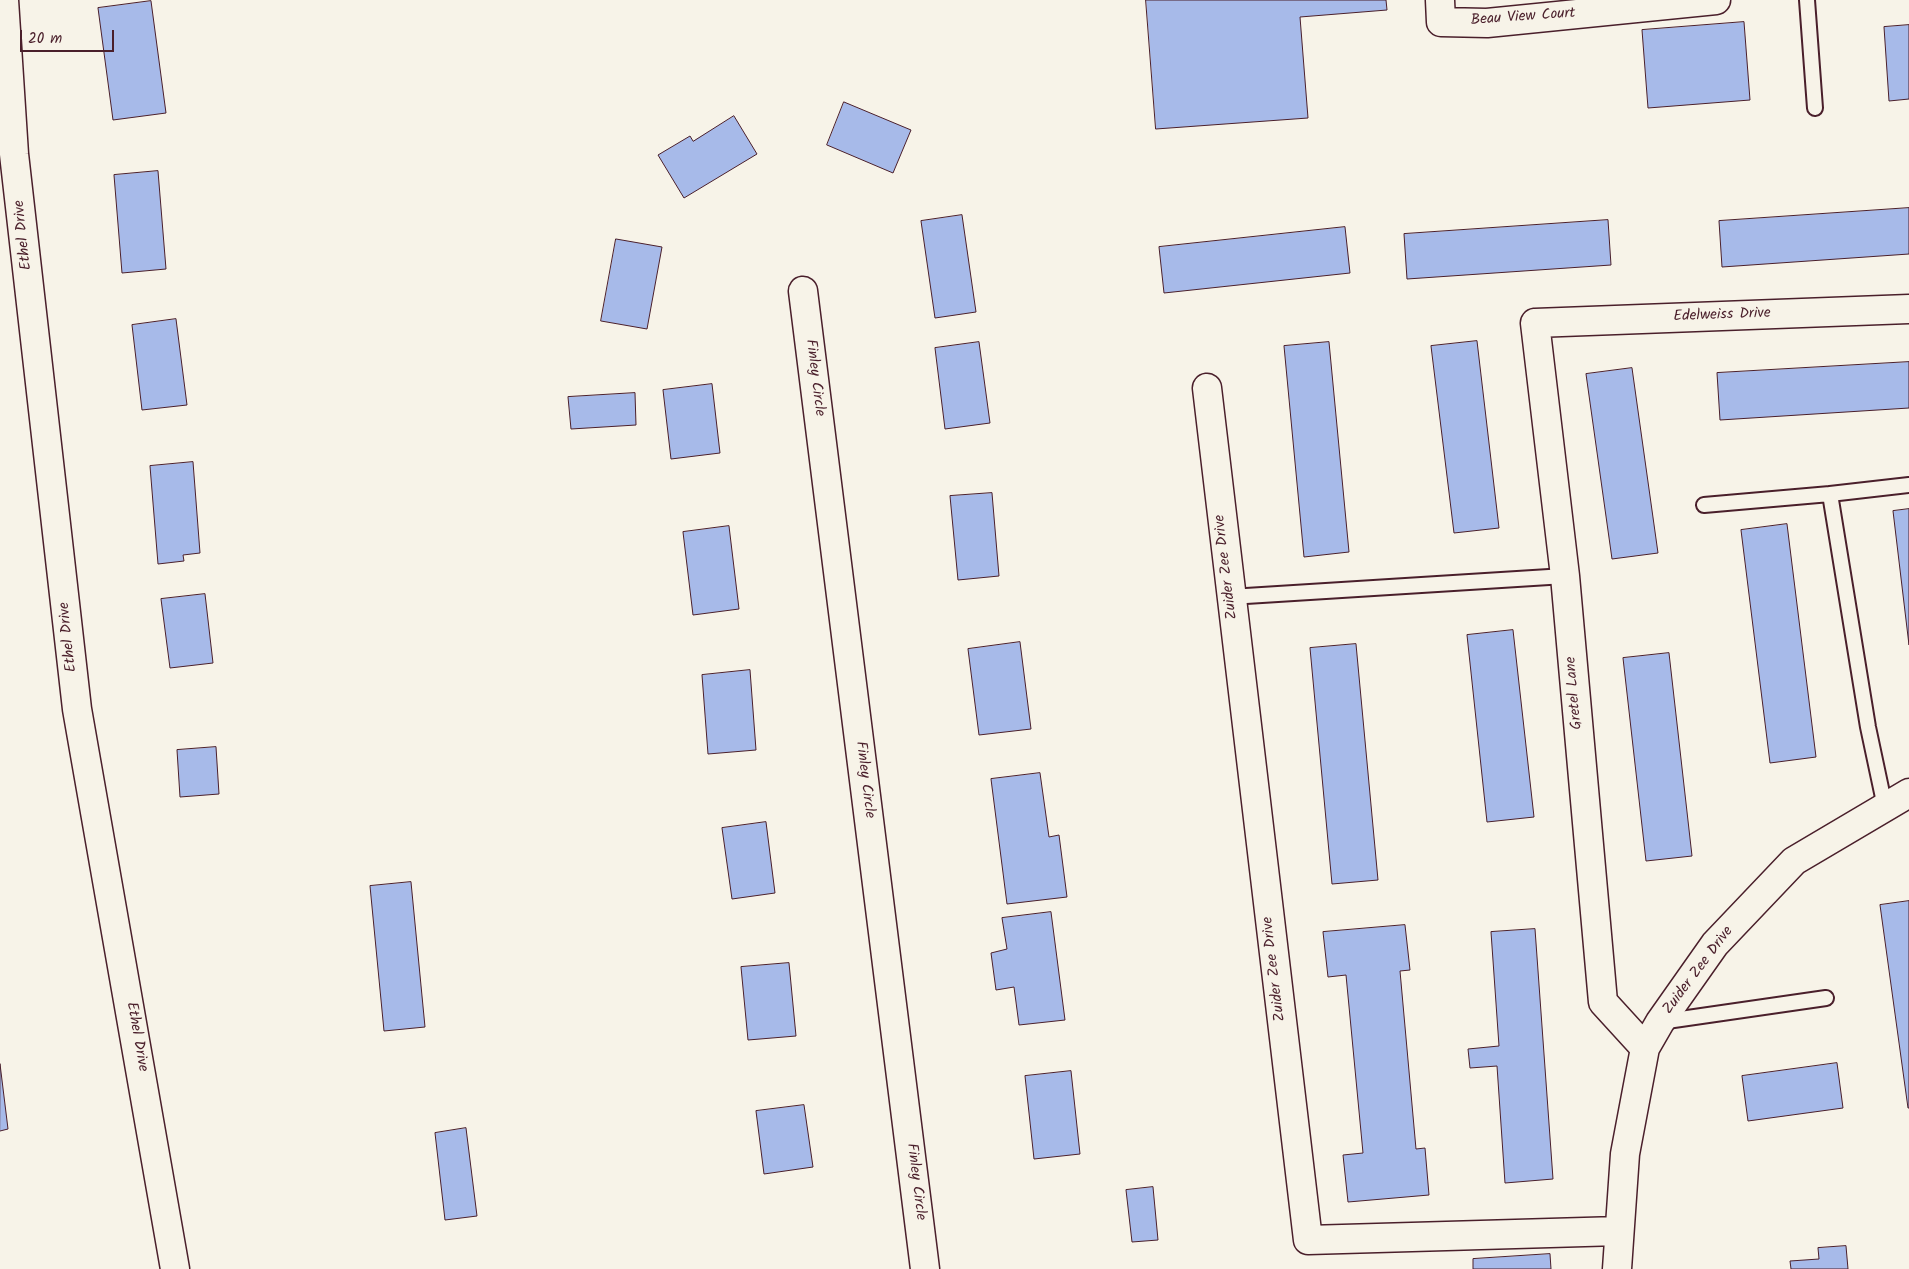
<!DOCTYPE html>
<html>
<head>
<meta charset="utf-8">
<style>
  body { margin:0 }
  #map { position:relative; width:1909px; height:1269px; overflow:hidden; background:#f7f3e8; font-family:Kalam,sans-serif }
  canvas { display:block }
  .scale { position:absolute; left:20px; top:30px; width:94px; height:22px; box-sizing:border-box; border:2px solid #4a1f2b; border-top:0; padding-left:6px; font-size:15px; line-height:18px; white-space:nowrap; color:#4a1f2b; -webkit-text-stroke:4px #f7f3e8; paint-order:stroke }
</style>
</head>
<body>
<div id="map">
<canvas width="1909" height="1269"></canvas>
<div class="scale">20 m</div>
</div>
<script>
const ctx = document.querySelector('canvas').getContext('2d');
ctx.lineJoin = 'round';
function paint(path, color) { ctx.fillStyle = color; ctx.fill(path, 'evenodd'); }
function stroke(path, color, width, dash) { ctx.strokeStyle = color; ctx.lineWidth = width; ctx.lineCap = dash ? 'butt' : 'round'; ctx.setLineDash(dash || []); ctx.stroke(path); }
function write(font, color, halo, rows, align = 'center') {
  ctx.font = font + ' Kalam,sans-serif'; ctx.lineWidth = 4; ctx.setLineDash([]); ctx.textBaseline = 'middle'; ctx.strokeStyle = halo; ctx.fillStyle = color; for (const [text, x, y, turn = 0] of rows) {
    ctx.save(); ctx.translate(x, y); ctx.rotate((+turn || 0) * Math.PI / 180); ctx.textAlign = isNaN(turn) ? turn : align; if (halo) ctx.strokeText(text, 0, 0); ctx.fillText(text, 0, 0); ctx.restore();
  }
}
const building = new Path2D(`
  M1146,0h240l1,10 -87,7 8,101 -152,11z
  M151,1l15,112 -53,7 -15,-112z
  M1744,22l6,78 -102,8 -6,-78z
  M1909,25v74l-20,2 -5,-74z
  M844,102l67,28 -18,43 -66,-28z
  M734,116l23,38 -73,44 -26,-43 32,-19 3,5z
  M158,171l8,98 -44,4 -8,-98z
  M1909,208v46l-187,13 -3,-46z
  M962,215l14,97 -41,6 -14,-97z
  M1608,220l3,45 -204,14 -3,-45z
  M1345,227l5,46 -186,20 -5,-46z
  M616,239l46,8 -15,82 -46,-8z
  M176,319l11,86 -45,5 -10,-85z
  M1477,341l22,187 -45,5 -23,-187z
  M979,342l11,81 -45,6 -10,-81z
  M1329,342l20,210 -45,5 -20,-211z
  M1909,362v46l-189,12 -3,-47z
  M1632,368l26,185 -46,6 -26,-185z
  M712,384l8,69 -49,6 -8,-69z
  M635,393l1,32 -65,4 -3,-32z
  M193,462l7,91 -17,2 1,6 -26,3 -8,-98z
  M992,493l7,83 -41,4 -8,-84z
  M1909,509v136l-16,-134z
  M1787,524l29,233 -46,6 -29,-233z
  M729,526l10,83 -46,6 -10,-83z
  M205,594l8,69 -43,5 -9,-69z
  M1513,630l21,187 -47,5 -20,-187z
  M1020,642l11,87 -52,6 -11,-86z
  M1356,644l22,236 -46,4 -22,-236z
  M1669,653l23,203 -46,5 -23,-203z
  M750,670l6,80 -48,4 -6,-79z
  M216,747l3,47 -39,3 -3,-47z
  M1040,773l9,64 10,-2 8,62 -60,7 -16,-125z
  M766,822l9,71 -43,6 -10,-71z
  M411,882l14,145 -41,4 -14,-145z
  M1909,901v207h-1l-28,-203z
  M1051,912l14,108 -46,5 -5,-38 -18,3 -5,-37 16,-4 -5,-31z
  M1405,925l5,45 -10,1 16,178 9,-1 4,47 -81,7 -5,-47 20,-2 -17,-178 -18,2 -5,-45z
  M1535,929l18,250 -48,4 -8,-117 -27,2 -2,-19 31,-3 -8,-114z
  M789,963l7,73 -48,4 -7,-73z
  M1837,1063l6,45 -95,13 -6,-45z
  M0,1064l8,65 -8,2z
  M1071,1071l9,83 -46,5 -9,-83z
  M804,1105l9,62 -49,7 -8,-63z
  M466,1128l11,88 -32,4 -10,-87z
  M1153,1187l5,53 -26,2 -6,-52z
  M1846,1246l2,23h-57l-1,-8 29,-2 -1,-11z
  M1550,1254l1,15h-78v-10z`);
const lane = new Path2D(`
  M1807,0l8,108
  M1704,505l126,-11
  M1230,597l335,-21
  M1885,807l-17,-80 -38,-233 79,-9
  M1660,1022l166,-24`);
const street = new Path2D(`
  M4,0l10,154 63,555 98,560
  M1440,0l1,22 46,1 229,-23
  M803,291l122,978
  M1207,388l101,852 311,-9
  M1645,1048l-42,-46 -38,-426 -30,-253 374,-14
  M1617,1269l8,-115 20,-106 15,-26 55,-78 79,-83 115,-68`);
const streetNames = [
  ["Beau View Court",1523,18,-4],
  ["Ethel Drive",24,235,-96],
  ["Edelweiss Drive",1722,316,-2],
  ["Finley Circle",814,378,83],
  ["Zuider Zee Drive",1227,567,-97],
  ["Ethel Drive",69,637,-96],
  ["Gretel Lane",1575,693,-95],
  ["Finley Circle",864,780,83],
  ["Zuider Zee Drive",1275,969,-97],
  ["Zuider Zee Drive",1699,971,-53],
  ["Ethel Drive",136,1037,80],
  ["Finley Circle",915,1182,83]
];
paint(building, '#a7bae9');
stroke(building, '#4a1f2b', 1);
stroke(lane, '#4a1f2b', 18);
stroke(street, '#4a1f2b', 31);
stroke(lane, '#f7f3e8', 14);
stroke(street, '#f7f3e8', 28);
write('15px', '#4a1f2b', '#f7f3e8', streetNames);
</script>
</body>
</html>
